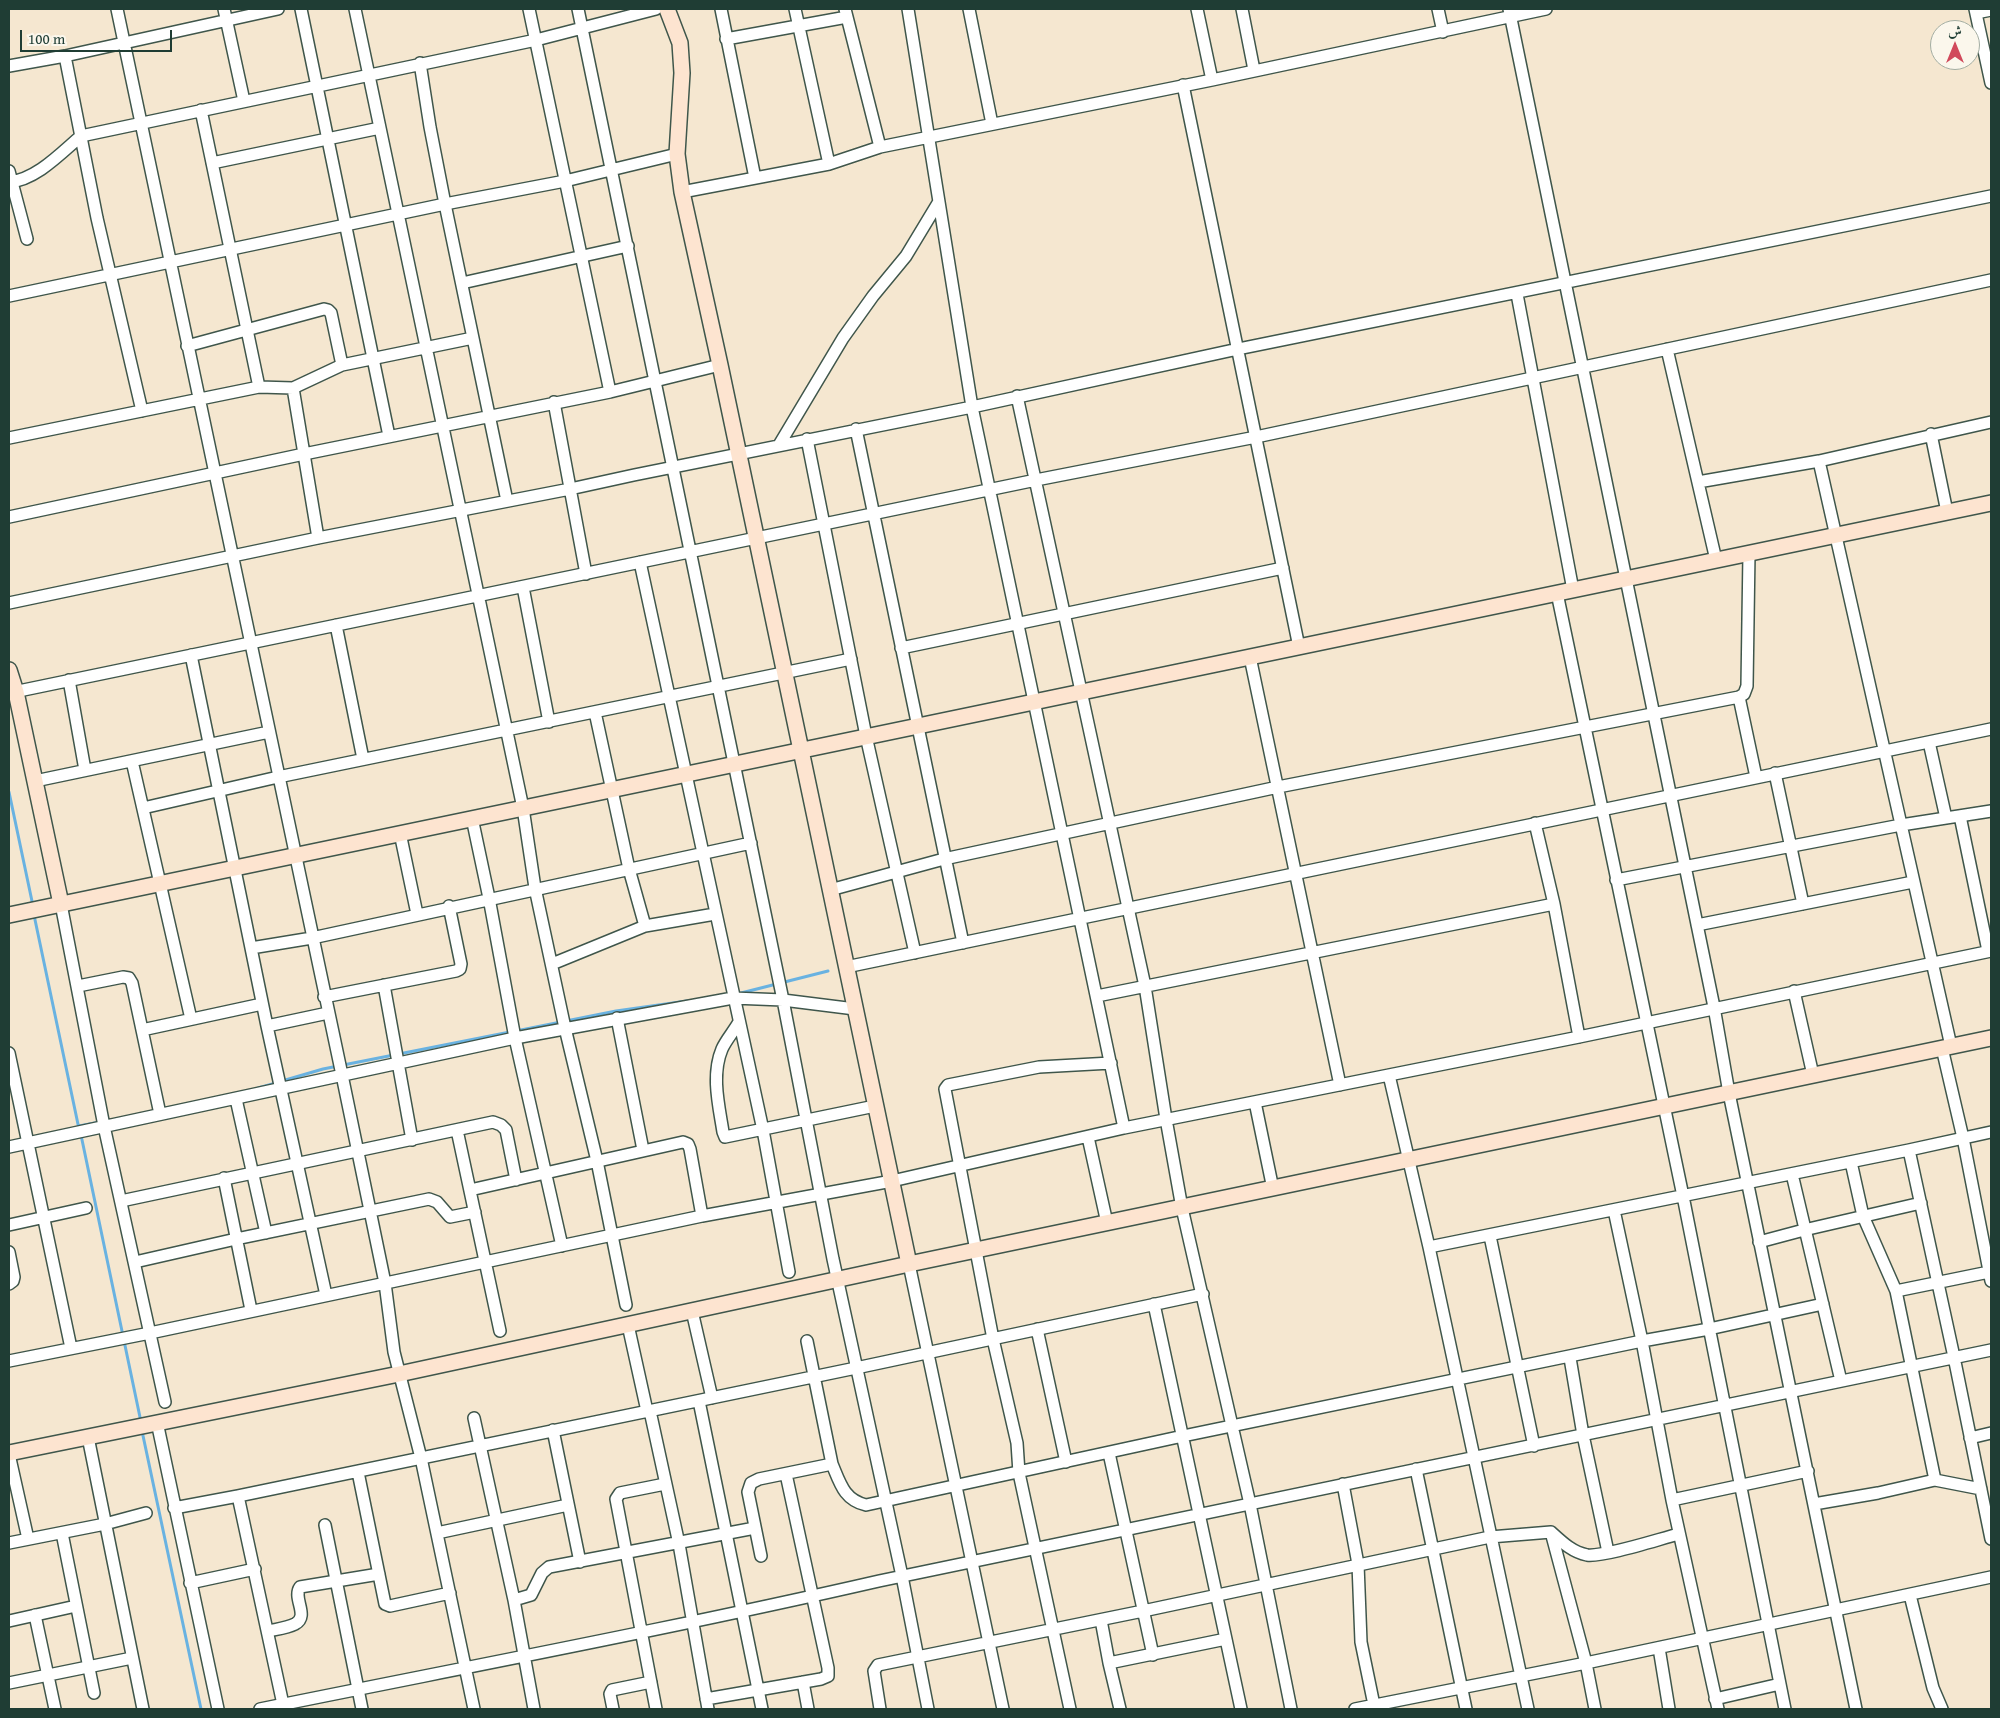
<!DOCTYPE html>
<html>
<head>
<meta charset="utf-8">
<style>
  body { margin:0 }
  #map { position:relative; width:2000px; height:1718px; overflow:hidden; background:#f5e7d0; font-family:"Gentium Book Plus",Amiri,serif }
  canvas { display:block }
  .frame { position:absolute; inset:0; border:10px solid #1f3d34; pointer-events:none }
  .north { position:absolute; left:1930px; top:20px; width:50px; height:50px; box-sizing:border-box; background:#fbf7ec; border:1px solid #a3ada2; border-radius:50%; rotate:0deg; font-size:14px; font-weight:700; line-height:20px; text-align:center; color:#1f3d34 }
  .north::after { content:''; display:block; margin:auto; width:18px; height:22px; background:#d1495b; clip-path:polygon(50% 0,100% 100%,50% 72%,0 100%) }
  .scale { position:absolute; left:20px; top:30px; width:152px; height:22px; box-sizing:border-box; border:2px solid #1f3d34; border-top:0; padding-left:6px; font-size:15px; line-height:18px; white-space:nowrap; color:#1f3d34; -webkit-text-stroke:4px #fbf7ec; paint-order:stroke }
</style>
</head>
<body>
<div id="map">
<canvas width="2000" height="1718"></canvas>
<div class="frame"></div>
<div class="north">ش</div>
<div class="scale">100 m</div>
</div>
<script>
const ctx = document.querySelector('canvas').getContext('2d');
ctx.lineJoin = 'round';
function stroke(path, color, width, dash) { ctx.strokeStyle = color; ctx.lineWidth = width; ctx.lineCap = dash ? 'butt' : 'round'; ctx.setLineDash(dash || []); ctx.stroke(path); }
const stream = new Path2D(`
  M9,792l24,114
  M34,915l45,214
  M741,993l87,-22
  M516,1031l100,-20 71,-10
  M282,1081l41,-12 187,-37
  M258,1088l18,-5
  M79,1126l21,-4
  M81,1135l60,287
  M142,1431l59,278`);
const street = new Path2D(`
  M117,9l225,1066 43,208 9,69 27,106 53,251
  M224,9l20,92
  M301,9l88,427
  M355,9l168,799 12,80 30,140 32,133 29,144
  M529,9l81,383
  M578,9l205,991 50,259 69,317 26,133
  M721,9l34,169
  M795,9l34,155
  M845,9l35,138
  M908,9l64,398 152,721
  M969,9l23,115
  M1197,9l15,71
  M1242,9l12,61
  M1438,9l5,23
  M1509,9l205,998 15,86 127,616
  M1975,9l16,74
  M1976,13l15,-3
  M726,39l121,-22
  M65,56l32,162 45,193
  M420,63l10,64 15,77 62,297
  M9,66l56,-10 213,-47
  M1183,85l116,562
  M201,110l58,277
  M212,163l168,-35
  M9,171l18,68
  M9,182c27,-2 52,-29 72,-46l455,-96 120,-31
  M682,192l147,-28 51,-17 332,-67 334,-71
  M462,283l166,-37
  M1517,294l56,296
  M9,296l436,-92 120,-23 112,-27
  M187,346l137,-37 4,1 3,3 11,52
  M1667,349l49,211
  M293,388l25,150
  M1017,396l128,590 21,133 16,89 68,296 41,205
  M554,402l32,172
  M856,429l107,514
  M1931,434l16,78
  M9,438l250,-51 34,1 49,-23 131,-27
  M807,439l59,297 49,217
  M779,445l64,-107 30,-42 33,-40 32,-53
  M1819,461l132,585
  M1698,482l121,-21 172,-39
  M9,517l295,-63 306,-62 110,-27
  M640,562l123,568 26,142
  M523,587l26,135
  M1557,593l126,603 102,513
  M9,603l309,-65 252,-49 64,-14 338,-68 266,-58 753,-153
  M336,625l27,134
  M901,648l382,-80
  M191,655l76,371 59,269
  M1250,657l90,428
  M69,680l16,90
  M9,693l1027,-213 220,-43 735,-157
  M1739,697l17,80
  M595,712l34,157 16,57
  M1929,742l17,76
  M132,761l59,258
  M1775,773l28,131
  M35,781l234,-49
  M143,808l135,-31 573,-118
  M1960,816l28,135
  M472,818l17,80 26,140 47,208
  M1535,823l19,81 25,133
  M400,833l17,81
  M1616,880l285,-55 90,-14
  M830,890l114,-31 334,-72 461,-90 5,-3 3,-8 2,-133
  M61,904l43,222 61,276
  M1697,925l216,-43
  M251,948l61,-10 439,-95
  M552,964l93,-38 70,-12
  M846,967l1145,-238
  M384,985l28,155
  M78,986l45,-9 6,1 3,5 28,131
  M1794,991l19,84
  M1097,996l457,-92
  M324,997l132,-26 4,-2 1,-5 -12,-58
  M617,1018l26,132
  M739,1022c-5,9 -13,18 -17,27 -11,26 -3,57 1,83l2,5 150,-31
  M267,1026l61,-13
  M142,1030l120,-26
  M1942,1048l21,90 28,143
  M9,1053l62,295
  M1389,1075l40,172 99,462
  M236,1099l30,134
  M1255,1102l18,87
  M457,1130l43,201
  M1088,1137l19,86
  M9,1147l506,-109 218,-40 50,2 72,9
  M1909,1150l45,207 37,182
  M1851,1162l12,54 33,75 39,189
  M1792,1174l49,207
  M224,1178l27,132
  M470,1190l213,-48 5,2 2,5 12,67
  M121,1201l372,-79 8,3 5,5 10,50
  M1614,1210l28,131 30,159 46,209
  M9,1225l77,-17
  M1490,1236l44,210
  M1759,1242l45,-12 117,-27
  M1429,1247l480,-97 82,-18
  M9,1252l5,25 -1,4 -4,3
  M135,1262l101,-23 193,-40 8,3 13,15 25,-5
  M909,1264l94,445
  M1896,1291l93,-19
  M1154,1304l87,405
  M692,1311l20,87
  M628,1325l19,86
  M1037,1329l29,133
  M807,1341l25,123c8,19 12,36 34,41l317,-69 459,-95 67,-12 114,-25
  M1570,1358l13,77 25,117
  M9,1361l141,-28 552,-117 190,-35 232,-53 455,-91 412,-86
  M699,1401l63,308
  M650,1411l29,133 29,165
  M474,1418l40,182 20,109
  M157,1422l61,287
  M553,1430l27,132
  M88,1437l55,272
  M1970,1438l21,-5
  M1109,1453l44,202
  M9,1454l19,85
  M1416,1469l50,240
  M358,1472l27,132 5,2 60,-13
  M1343,1484l15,80 3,78 13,63
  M238,1496l46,213
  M1672,1500l136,-29
  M1814,1504l64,-11 57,-13 46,9
  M174,1508l64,-12 618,-128 347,-74
  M325,1525l37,184
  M1551,1532l35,131 9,46
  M62,1533l32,160
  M437,1533l131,-28
  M9,1543l96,-19 41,-11
  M761,1556l-13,-64 3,-9 8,-4 73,-15
  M190,1583l65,-14
  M1910,1595l23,93 9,21
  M514,1600l17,-5 11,-22 7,-6 206,-39
  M35,1615l20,94
  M1101,1620l8,43 117,-24
  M9,1621l67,-15
  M268,1631c9,-2 19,-3 27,-7 15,-8 -3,-26 5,-37l79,-13
  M1659,1648l10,61
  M1109,1663l11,46
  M803,1682l5,27
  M9,1683l123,-25
  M706,1699l115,-20 7,-3v-8l-42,-194
  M1715,1699l65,-15
  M260,1709c207,-42 414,-81 619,-128l1112,-231
  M613,1709l-3,-15 2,-4 39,-8
  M656,1709l-40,-210 4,-6 45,-9
  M880,1709l-6,-38 4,-6 265,-54 347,-74 61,-5c11,10 21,20 36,23 18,2 72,-16 92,-21
  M1070,1709l-51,-236 -2,-30 -24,-104 -48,-250 3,-4 91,-18 72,-4
  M1355,1709l231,-46 405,-86`);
const secondary = new Path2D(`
  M667,9l13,34 2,30 -5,81 5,38 38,173 189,899
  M9,670l7,22 45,212
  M9,915l1982,-412
  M9,1453l390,-79 510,-110 1082,-226`);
stroke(stream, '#69b2e1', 3);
stroke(street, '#3f564b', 14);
stroke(secondary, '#3f564b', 18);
stroke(street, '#fff', 11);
stroke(secondary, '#fde4d0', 15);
</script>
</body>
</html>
